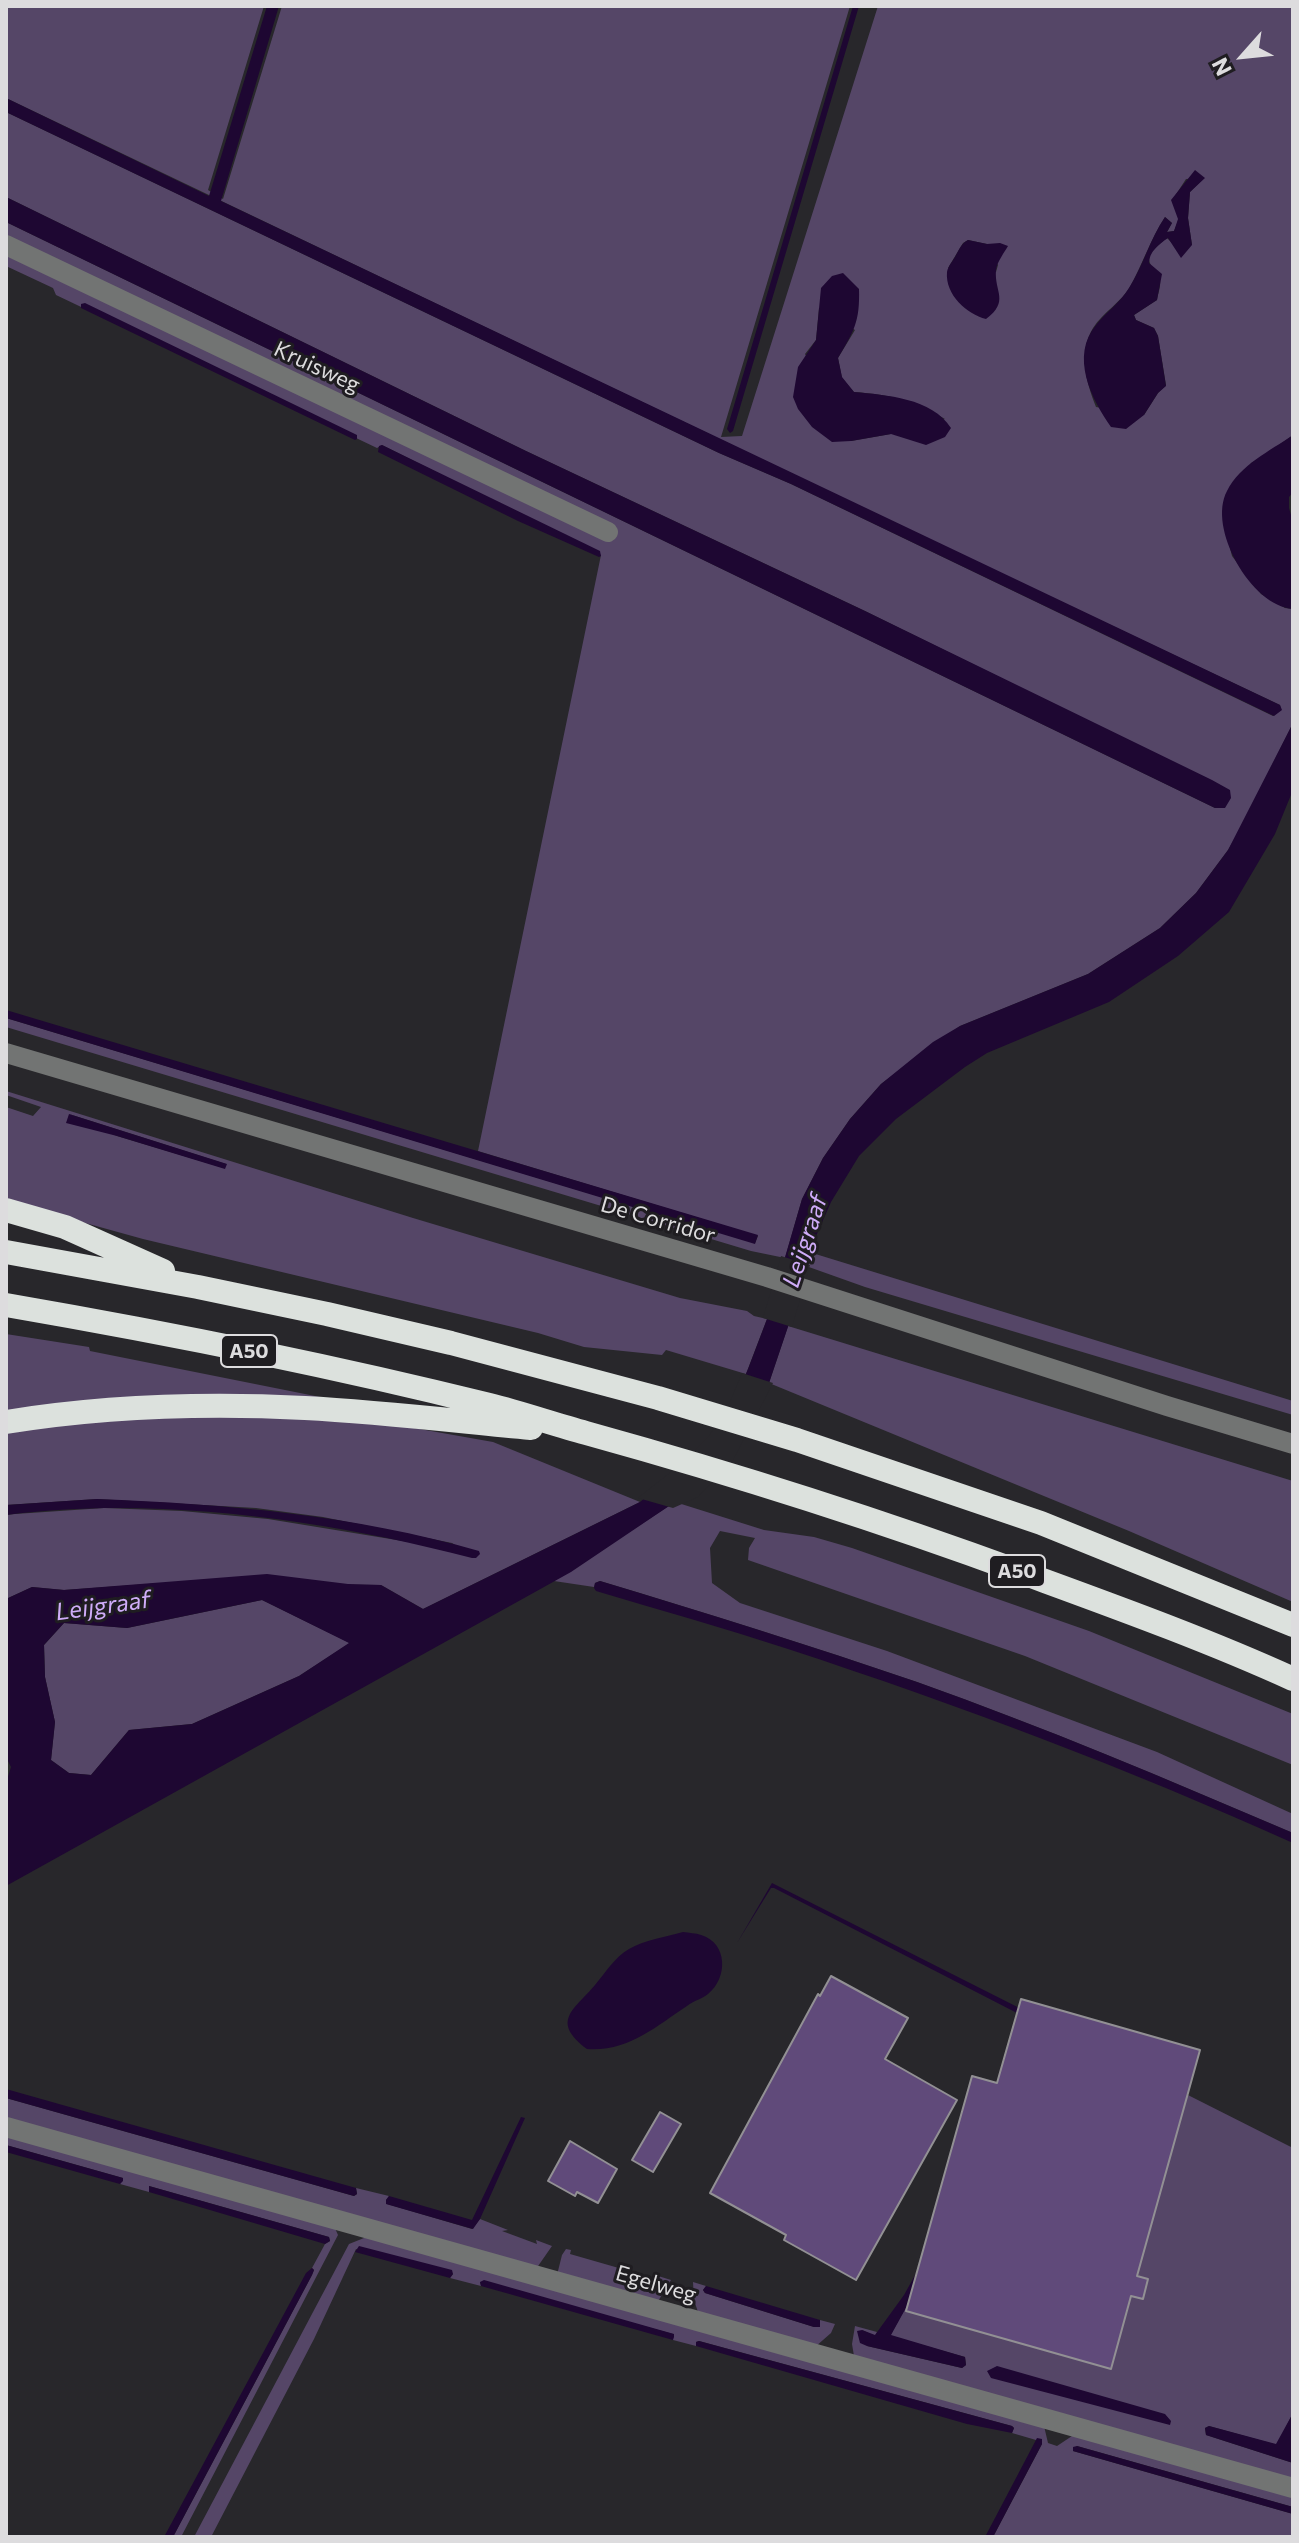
<!DOCTYPE html>
<html>
<head>
<meta charset="utf-8">
<style>
  body { margin:0 }
  #map { position:relative; width:1299px; height:2543px; overflow:hidden; background:#28272b; font-family:Commissioner,sans-serif }
  canvas { display:block }
  .frame { position:absolute; inset:0; border:8px solid #dddcde; pointer-events:none }
  .north { position:absolute; left:1203px; top:16px; width:80px; height:80px; -webkit-text-stroke:6px #1f1d21; paint-order:stroke; rotate:243deg; font-size:22px; font-weight:700; line-height:32px; text-align:center; color:#dddcde }
  .north::after { content:''; display:block; margin:auto; width:28px; height:36px; background:#dddcde; clip-path:polygon(50% 0,100% 100%,50% 72%,0 100%) }
</style>
</head>
<body>
<div id="map">
<canvas width="1299" height="2543"></canvas>
<div class="frame"></div>
<div class="north">N</div>
</div>
<script>
const ctx = document.querySelector('canvas').getContext('2d');
ctx.lineJoin = 'round';
function paint(path, color) { ctx.fillStyle = color; ctx.fill(path, 'evenodd'); }
function stroke(path, color, width, dash) { ctx.strokeStyle = color; ctx.lineWidth = width; ctx.lineCap = dash ? 'butt' : 'round'; ctx.setLineDash(dash || []); ctx.stroke(path); }
function write(font, color, halo, rows, align = 'center') {
  ctx.font = font + ' Commissioner,sans-serif'; ctx.lineWidth = 6; ctx.setLineDash([]); ctx.textBaseline = 'middle'; ctx.strokeStyle = halo; ctx.fillStyle = color; for (const [text, x, y, turn = 0] of rows) {
    ctx.save(); ctx.translate(x, y); ctx.rotate((+turn || 0) * Math.PI / 180); ctx.textAlign = isNaN(turn) ? turn : align; if (halo) ctx.strokeText(text, 0, 0); ctx.fillText(text, 0, 0); ctx.restore();
  }
}
const green = new Path2D(`
  M6,6h258l-56,184 15,9 59,-193h568l-129,431 21,-1 136,-430h415v429l-29,21 -13,7 -28,58 9,35 15,20 14,18 24,14 8,1v114l-51,103 -14,24 -32,43 -36,35 -72,46 -128,52 -79,58 -31,35 -27,39 -21,41 -17,59 -34,-7 -745,-224v-9l749,225 3,-7 -280,-85 123,-596 -219,-110 -5,3 -321,-153 -3,-7 -47,-22v-44l1209,586h9l6,-17 -365,-180 -339,-160 -520,-254v-85l713,341 72,31 482,232 8,-6 -1,-5 -297,-140 -977,-467zM1204,178l-14,14 -2,26 4,27 -17,1 -8,-8c-6,5 -21,15 -17,25 2,7 8,10 10,17 1,7 -2,13 -3,20l-23,15 2,5 18,8 4,8 8,49 -8,8 -14,22 -48,-8c-10,-26 -18,-54 -3,-79 10,-16 29,-26 38,-43 12,-22 20,-47 34,-68l7,6 -5,9 7,-1 5,-12 -4,-23 11,-17zM968,240l19,4 11,21 -2,7 -48,-4 15,-25zM819,308l36,22 -17,28 4,20 12,14c39,3 57,8 91,27l-54,15 -40,7 -46,-87 11,-14z
  M6,1091l407,127 267,80 67,13 7,5 13,3 -21,55 -80,-24 -4,5 -78,-8 -46,-14 -395,-94 -137,-38v-94l27,9 8,-9 -35,-12zM69,1114l157,50 -2,4 -107,-32z
  M809,1252l484,149v14l-428,-128 -59,-21z
  M788,1326l505,155v121l-164,-71 -360,-148z
  M6,1334l83,13 1,4 230,46 -314,16z
  M149,1416l166,2 99,10 79,14 147,60 -217,107 -42,-24 -219,-2 -98,7 -32,-3 -26,12v-84l9,-1 89,-6 78,3 86,8 147,24 61,15 -24,-15 -129,-26 -67,-9 -159,-9 -91,6v-75z
  M675,1502l89,28 50,7 38,11 237,83 204,83v51l-268,-109 -277,-96 1,-12 6,-10 -35,-7 -10,17 2,35 28,20 147,48 270,101 136,62v19c-124,-53 -249,-106 -376,-151 -105,-36 -211,-69 -317,-101l-5,2 -1,4 -40,-6z
  M262,1600l88,43 -51,33 -107,48 -63,6 -38,45 -22,-2 -18,-13 4,-38 -10,-45 -1,-32 20,-22 63,5z
  M1057,2029l236,119v265l-16,32 -68,-19 -4,2 1,7 87,28v19l-439,-126 -2,-12 3,-18 22,6 -2,4 -13,-6 5,16 95,22 4,-3 -1,-8 -75,-21z
  M6,2098l348,98 3,-2 -1,-6 33,8 -3,4 1,4 85,25 8,-10 28,11 -6,1 35,13 -1,-4 16,6 -16,23 -530,-149z
  M6,2134l328,92 4,9 -157,302h-8l139,-262 2,-5 -2,-2 13,-24 5,-3 -1,-4 -180,-51v6l-29,-8 3,-6 -117,-33z
  M369,2236l675,190 4,17 9,3 18,-12 218,61v12l-216,-61 -4,5 220,63v23h-300l49,-93v-5l-6,1 -24,-7 2,-5 -2,-2 -313,-85 -3,1v4l-23,-6v-6l-193,-52 1,4 -31,-8 3,-4 -97,-25 -42,90 -103,198h-17l155,-293z
  M566,2249l5,1 -1,4 87,25 -2,-4 16,5 -14,23 -100,-28 5,-20z
  M693,2282l13,4 -3,4 2,3 109,34h5l1,-7 15,4 -4,9 -16,14 -116,-32 -5,-15z`);
const water = new Path2D(`
  M267,6h12l-58,195 1059,504 2,5 -8,6 -483,-232 -72,-31 -713,-341v-14l203,98z
  M853,6h6l-126,425 -3,2 -3,-4z
  M1195,170l10,8 -15,14 -2,26 4,27 -11,13 -13,-20c-9,6 -19,14 -19,25l13,11 -5,26 -23,15 2,5 18,8 4,8 8,50 -8,7 -14,22 -18,14 -15,-2c-20,-28 -41,-71 -15,-102 10,-13 24,-22 33,-37 14,-22 21,-49 36,-71l7,6 -5,9 7,-1 4,-12 -7,-19z
  M6,197l520,254 339,160 347,169 18,10 1,8 -6,10h-10l-1209,-586z
  M968,240l19,4 13,-1 8,3c-4,7 -11,16 -12,24 -2,22 14,31 -10,49 -19,-5 -41,-24 -39,-47 1,-6 6,-11 9,-17 4,-7 5,-11 12,-15z
  M843,273l16,16c1,33 -5,42 -21,69l4,19 12,15c32,3 78,6 97,36l-6,9 -19,8 -35,-11 -40,7 -19,1 -20,-15 -14,-18 -5,-12 5,-30 18,-27 5,-52 11,-12z
  M85,303l272,132v4l-2,1 -274,-132v-4z
  M1293,435v57l-4,5v11l4,14v87c-42,-3 -86,-81 -66,-118 13,-26 43,-40 66,-56z
  M382,445l218,106 1,5 -2,1 -81,-36 -140,-69 1,-6z
  M1293,723v67l-18,44 -46,78 -51,44 -69,46 -122,51 -22,14 -69,52 -37,37 -28,46 -22,50 -19,69 -21,62 -94,119 -104,70 -565,314v-103l5,-16 -5,-10v-158l26,-12 32,3 203,-16 81,10 33,1 42,24 217,-107 63,-53 29,-43 16,-37 19,-50 35,-120 21,-41 27,-39 31,-35 52,-42 27,-16 128,-52 72,-46 36,-35 32,-43zM262,1600l87,43 -50,33 -107,48 -63,6 -38,45 -22,-2 -18,-13 4,-38 -10,-45 -1,-32 20,-22 63,5z
  M6,1010l752,225 -3,9 -749,-226z
  M69,1114l158,50 -2,5 -108,-33 -51,-13z
  M97,1499c129,5 258,16 382,52l1,3 -4,4h-4c-145,-38 -316,-63 -466,-43v-10z
  M600,1581c106,32 212,65 317,101 127,45 252,98 376,151v10c-164,-74 -334,-138 -505,-194 -64,-21 -128,-39 -192,-58l-2,-3 1,-5z
  M772,1883l283,143 -5,4 -276,-142h-3l-34,55z
  M683,1932c6,1 13,1 18,3 27,8 27,43 7,59 -6,5 -15,7 -21,12 -32,21 -59,46 -100,43 -37,-28 -13,-39 8,-64 11,-13 19,-27 34,-36 15,-9 37,-12 54,-17z
  M1039,2052l5,6 -153,277 74,22 1,8 -4,3 -95,-22 -7,-3 -3,-12 5,-1 13,5 29,-40z
  M6,2089l350,99 1,6 -3,2 -348,-98z
  M521,2117l4,1 -45,101 -7,10 -87,-25v-4l3,-4 83,24z
  M6,2145l117,33v3l-3,3 -11,-3 -103,-29z
  M149,2186l180,51 1,4 -5,3 -176,-52z
  M359,2246l93,24 1,4 -3,4 -95,-26z
  M312,2268l2,2 -2,5 -139,262h-9l142,-264z
  M484,2280l190,54v3l-1,3 -192,-54 -1,-4z
  M706,2286l114,34v7h-6l-109,-34 -2,-3z
  M699,2341l313,85 2,2 -2,5 -45,-9 -271,-78v-4z
  M997,2366l168,48 6,7 -1,4 -179,-47 -4,-7z
  M1293,2413v29l-2,4 2,17 -87,-28 -1,-7 4,-2 67,18z
  M1037,2438l5,1v5l-49,93h-8z
  M1077,2446l216,61v7l-220,-63v-4z`);
const pier = new Path2D(`
  M781,1256l29,9 -18,62 -29,-9z
  M742,1373l31,10 -40,77 -35,37 -25,11 -35,-10 44,-35 27,-27 20,-32z`);
const building = new Path2D(`
  M831,1976l77,42 -23,41 72,41 -101,180 -72,-40 2,-5 -76,-42 108,-199 2,2z
  M1021,1999l179,51 -63,226 11,3 -5,20 -12,-3 -20,73 -205,-58 66,-235 25,7z
  M660,2112l21,12 -28,48 -21,-12z
  M570,2141l47,28 -19,34 -21,-11 -2,4 -27,-15z`);
const minor = new Path2D(`
  M6,245l602,287
  M6,1053l761,224 400,129 126,38
  M6,2127l1287,361`);
const highway = new Path2D(`
  M6,1210l59,17 98,44
  M6,1252l192,35 129,27 124,29 207,55 139,42 244,83 252,102
  M6,1305c162,28 323,60 483,100 32,8 64,19 97,28 148,41 293,87 437,140 90,33 182,66 270,106
  M6,1422c99,-16 200,-19 299,-14 76,4 151,13 226,20`);
const shields = [
  [249,1351,56],
  [1017,1571,56]
];
const shieldNames = [
  ["A50",249,1351],
  ["A50",1017,1571]
];
const streetNames = [
  ["Kruisweg",317,367,25],
  ["De Corridor",658,1220,16],
  ["Egelweg",656,2284,16]
];
const waterNames = [
  ["Leijgraaf",805,1241,-72],
  ["Leijgraaf",103,1606,-8]
];
paint(green, '#554667');
paint(water, '#1e0732');
paint(pier, '#28272b');
paint(building, '#604a7a');
stroke(building, '#929094', 2);
stroke(minor, '#727473', 20);
stroke(highway, '#dce1dd', 24);
for (const [x, y, w] of shields) { const box = new Path2D(); box.roundRect(x - w / 2, y - 16, w, 32, 6); ctx.fillStyle = '#1f1d21'; ctx.fill(box); stroke(box, '#dddcde', 2); }
write('bold 20px', '#dddcde', null, shieldNames);
write('22px', '#dddcde', '#1f1d21', streetNames);
write('italic 24px', '#cfacf8', '#1f1d21', waterNames);
</script>
</body>
</html>
